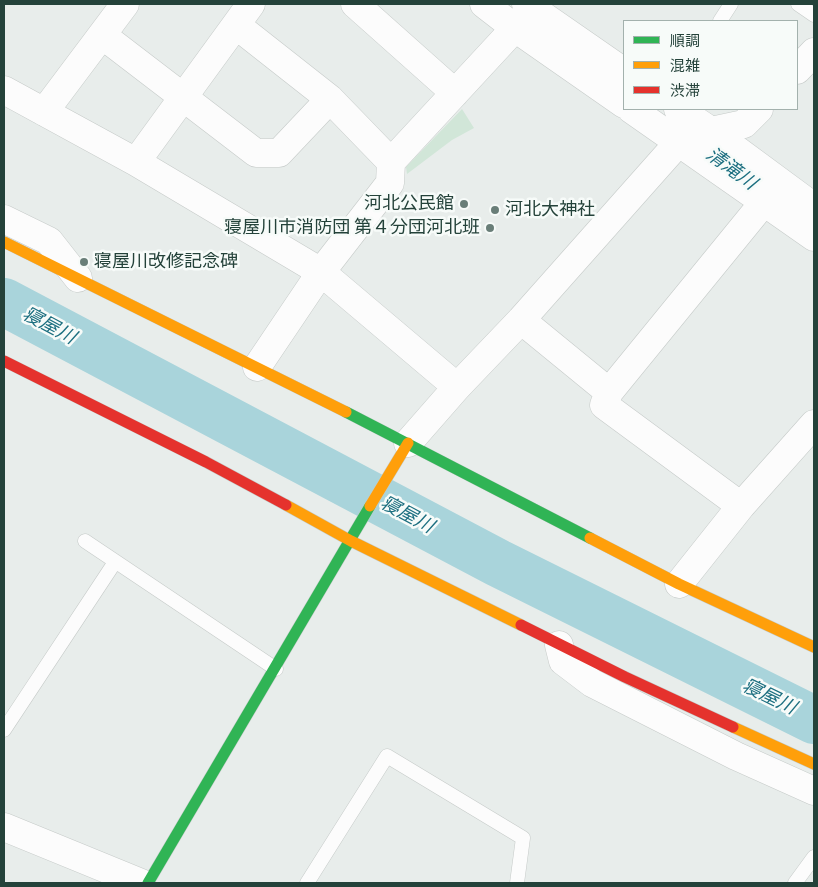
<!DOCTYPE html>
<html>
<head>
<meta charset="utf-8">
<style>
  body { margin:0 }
  #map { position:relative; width:818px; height:887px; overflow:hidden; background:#e8edeb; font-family:"PT Sans Narrow","Noto Sans JP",sans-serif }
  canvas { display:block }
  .frame { position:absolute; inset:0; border:5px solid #24423a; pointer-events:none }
  .legend { position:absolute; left:623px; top:20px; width:175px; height:90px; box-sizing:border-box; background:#f7fbf9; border:1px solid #a3b1ad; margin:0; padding:6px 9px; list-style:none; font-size:15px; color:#24423a }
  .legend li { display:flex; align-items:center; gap:10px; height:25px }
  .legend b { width:25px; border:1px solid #a3b1ad }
</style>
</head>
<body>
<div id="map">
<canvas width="818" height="887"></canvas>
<div class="frame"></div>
<ul class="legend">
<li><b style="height:6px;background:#30b455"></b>順調</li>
<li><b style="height:6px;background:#ff9f0a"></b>混雑</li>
<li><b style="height:6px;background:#e5322d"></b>渋滞</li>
</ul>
</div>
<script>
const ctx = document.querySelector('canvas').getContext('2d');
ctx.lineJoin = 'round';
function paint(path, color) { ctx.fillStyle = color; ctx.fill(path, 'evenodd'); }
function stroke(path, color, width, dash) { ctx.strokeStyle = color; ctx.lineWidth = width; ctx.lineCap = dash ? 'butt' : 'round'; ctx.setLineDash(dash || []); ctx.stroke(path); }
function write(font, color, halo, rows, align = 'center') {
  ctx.font = font + ' "PT Sans Narrow","Noto Sans JP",sans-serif'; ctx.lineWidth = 5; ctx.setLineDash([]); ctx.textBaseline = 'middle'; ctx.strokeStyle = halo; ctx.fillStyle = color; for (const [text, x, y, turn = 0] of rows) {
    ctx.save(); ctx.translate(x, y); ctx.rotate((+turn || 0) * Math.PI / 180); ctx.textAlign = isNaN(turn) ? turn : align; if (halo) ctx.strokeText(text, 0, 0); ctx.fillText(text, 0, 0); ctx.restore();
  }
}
const green = new Path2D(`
  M462,109l12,19 -22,12 -45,34 -1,-7z`);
const river = new Path2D(`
  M4,302l494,261 316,157`);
const lane = new Path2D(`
  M798,4l16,11
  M720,21l11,-17
  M85,541l191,128
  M4,730l111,-168
  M307,883l80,-127 136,82 -6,45
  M795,883l19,-26`);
const street = new Path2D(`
  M355,4l100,89
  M484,4l31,24 109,76
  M526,4l98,68
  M236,25l94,74 61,63
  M102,35l154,118h23l51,-54
  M797,70l17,-18
  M4,90l132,72 185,110 136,115
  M631,109l183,128
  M678,109l33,22 103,76
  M44,112l81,-108
  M136,162l115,-158
  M4,219l45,22 29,37
  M521,320l88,72 -5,13 137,101
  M257,367l64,-95 69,-89 1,-21 124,-134
  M609,392l155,-190
  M408,443l49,-56 64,-67 158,-178 18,-8 47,-10 15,-15
  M679,584l62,-78 73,-82
  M559,645l4,16 29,22 144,73 78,35
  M4,827l137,56`);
const fast = new Path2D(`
  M346,412l244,126
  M148,883l222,-377`);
const slow = new Path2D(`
  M4,242l342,170
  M286,505l65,36 170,84
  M370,506l38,-63
  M590,538l89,46 135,63
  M733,727l81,37`);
const jam = new Path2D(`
  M4,361l202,101 80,43
  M521,625l104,52 108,50`);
const markers = [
  [464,204,5,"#697e78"],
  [495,210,5,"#697e78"],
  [490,228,5,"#697e78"],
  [84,262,5,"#697e78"]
];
const poiNames = [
  ["河北公民館",454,204],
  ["河北大神社",505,210,"left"],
  ["寝屋川市消防団 第４分団河北班",480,228],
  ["寝屋川改修記念碑",94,262,"left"]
];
const waterNames = [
  ["清滝川",731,169,36],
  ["寝屋川",49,326,28],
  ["寝屋川",407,515,28],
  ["寝屋川",769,697,26]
];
paint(green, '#d1e6d8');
stroke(river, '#a9d4db', 48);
stroke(lane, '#c5cac8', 15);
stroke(street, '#c5cac8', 29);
stroke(fast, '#c3cbc8', 12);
stroke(slow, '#c3cbc8', 12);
stroke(jam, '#c3cbc8', 12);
stroke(lane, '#fcfcfc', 14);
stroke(street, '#fcfcfc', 28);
stroke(fast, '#30b455', 11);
stroke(slow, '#ff9f0a', 11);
stroke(jam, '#e5322d', 11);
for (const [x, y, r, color] of markers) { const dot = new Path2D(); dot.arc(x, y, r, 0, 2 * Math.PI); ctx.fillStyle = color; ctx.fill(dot); stroke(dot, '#f7fbf9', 2); }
write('18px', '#24423a', '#f7fbf9', poiNames, 'right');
write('italic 19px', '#1c6f80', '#f7fbf9', waterNames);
</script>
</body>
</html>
